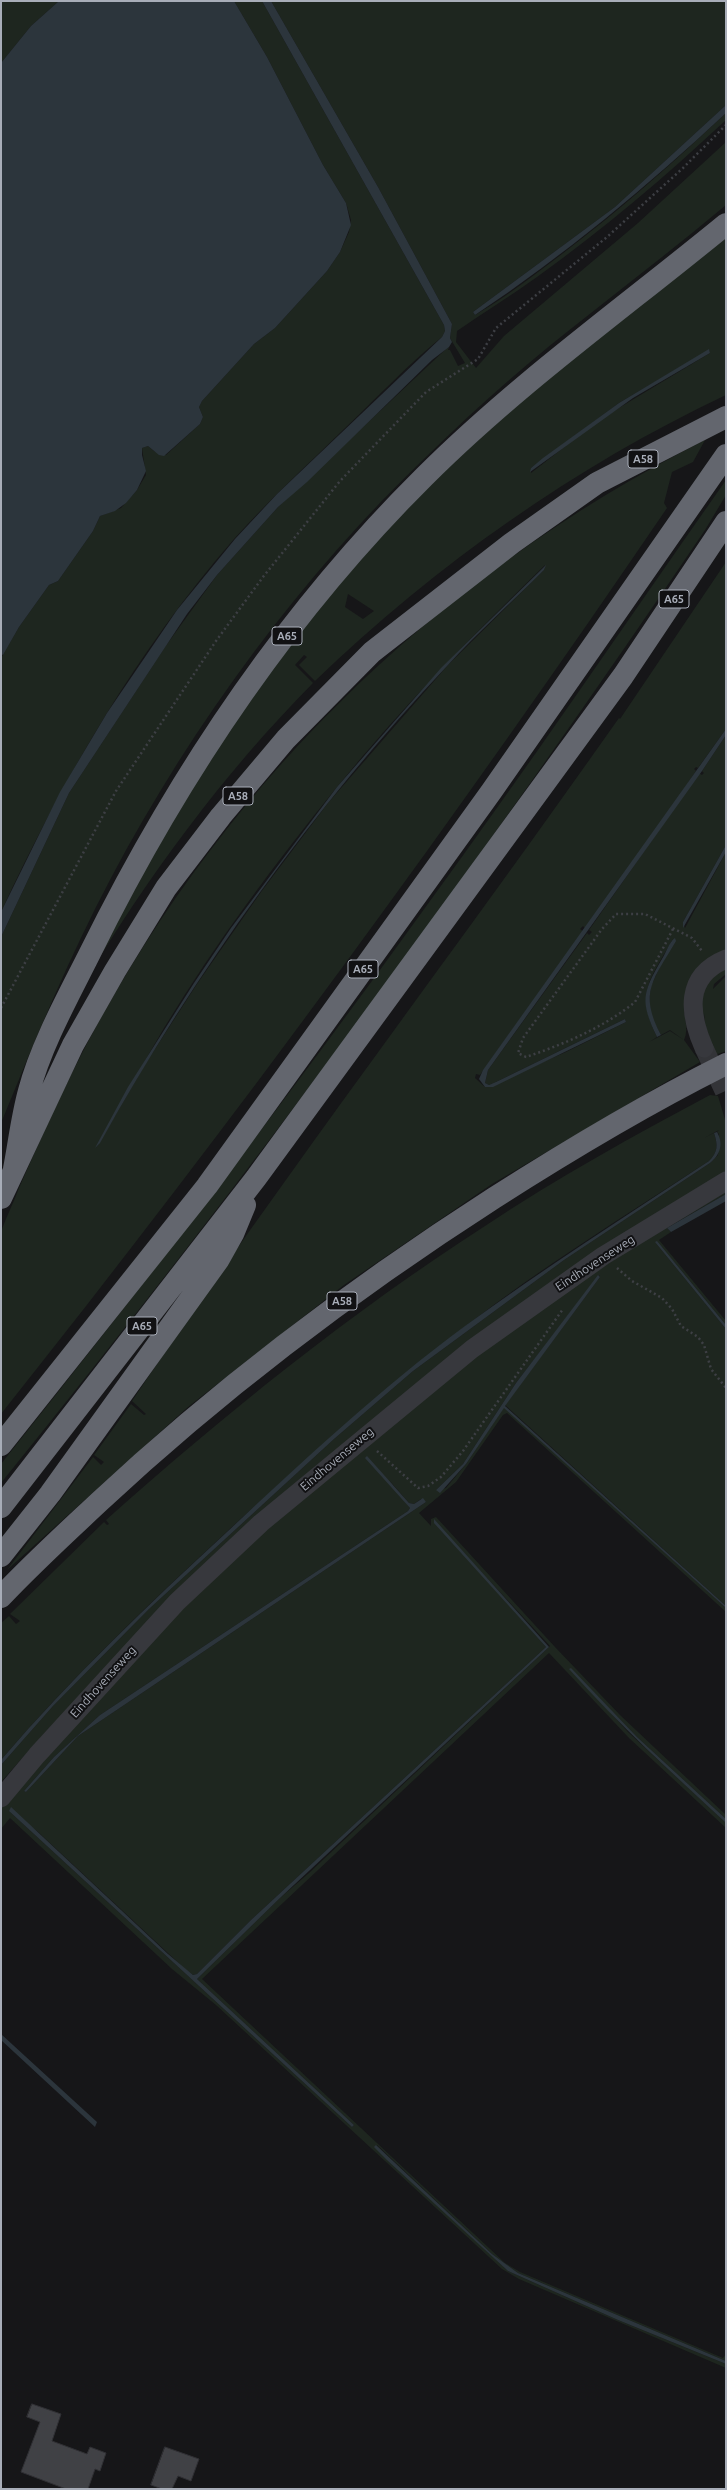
<!DOCTYPE html>
<html>
<head>
<meta charset="utf-8">
<style>
  body { margin:0 }
  #map { position:relative; width:727px; height:2490px; overflow:hidden; background:#161618; font-family:Ubuntu,sans-serif }
  canvas { display:block }
  .frame { position:absolute; inset:0; border:2px solid #a8adb8; pointer-events:none }
</style>
</head>
<body>
<div id="map">
<canvas width="727" height="2490"></canvas>
<div class="frame"></div>
</div>
<script>
const ctx = document.querySelector('canvas').getContext('2d');
ctx.lineJoin = 'round';
function paint(path, color) { ctx.fillStyle = color; ctx.fill(path, 'evenodd'); }
function stroke(path, color, width, dash) { ctx.strokeStyle = color; ctx.lineWidth = width; ctx.lineCap = dash ? 'butt' : 'round'; ctx.setLineDash(dash || []); ctx.stroke(path); }
function write(font, color, halo, rows, align = 'center') {
  ctx.font = font + ' Ubuntu,sans-serif'; ctx.lineWidth = 4; ctx.setLineDash([]); ctx.textBaseline = 'middle'; ctx.strokeStyle = halo; ctx.fillStyle = color; for (const [text, x, y, turn = 0] of rows) {
    ctx.save(); ctx.translate(x, y); ctx.rotate((+turn || 0) * Math.PI / 180); ctx.textAlign = isNaN(turn) ? turn : align; if (halo) ctx.strokeText(text, 0, 0); ctx.fillText(text, 0, 0); ctx.restore();
  }
}
const green = new Path2D(`
  M1,1h58l-28,25 -30,37z
  M234,1h28l182,324 1,6 -3,6c-35,28 -66,62 -99,93 -37,36 -75,71 -109,109 -97,111 -171,240 -233,373v-254l18,-31 30,-42 9,-4 35,-50 7,-15 21,-8 16,-18 9,-15 -4,-27 6,-2 6,5 12,4 34,-31 3,-7 -4,-10 3,-6 52,-57 21,-16 52,-57 13,-19 9,-20 2,-12 -5,-17 -23,-38 -56,-108z
  M271,1h455v104l-111,102 -142,105 2,3c30,-17 59,-40 87,-61 58,-44 111,-91 164,-141v7c-60,56 -122,109 -189,157 -26,19 -53,35 -80,54l-1,11 20,26 28,-32 134,-113 88,-81v63c-44,37 -90,72 -135,108 -57,44 -111,91 -162,141 -128,122 -235,268 -318,424 -42,79 -76,162 -110,245v-186l68,-144 96,-146 52,-72 61,-68 168,-158 3,-2 -1,3h2l8,16 7,-3 -15,-25 2,-14 -74,-137z
  M726,231v164c-152,72 -289,169 -411,286l-16,-16 8,-8 -3,-2 -9,10 18,18c-90,91 -165,193 -231,303l115,-215 137,-186 132,-139zM709,350l1,3 -111,67 -68,53v-5l88,-65zM348,594l26,17 -11,8 -18,-12z
  M705,440l-12,22 -21,10 -8,31 3,5c-211,310 -432,612 -666,906 0,-45 0,-89 0,-134 0,-16 -1,-36 1,-51 5,-14 12,-27 17,-41 18,-41 36,-82 56,-121 139,-274 356,-488 630,-627zM545,565l-1,5 -96,95 -120,138 -67,89 -64,92 -51,79 -50,85c23,-40 44,-80 68,-120 51,-84 111,-165 173,-241 64,-79 135,-151 208,-222z
  M726,480v15l-21,35c-221,327 -455,646 -704,953v-19c144,-181 286,-364 421,-552 104,-142 203,-288 304,-432z
  M726,562v167l-28,39 -2,-1 -2,2 2,2c-35,54 -73,105 -111,157l-2,-2 -3,3 3,2 -103,144 -4,-1 -1,4 10,9 81,-35 60,-30 -1,-3 -129,63 -7,3 -4,-2 3,-13 99,-137 2,2 3,-3 -3,-2 110,-157 3,2 2,-2 -2,-2 24,-36v110l-43,77 2,6 41,-76v103c-7,7 -39,38 -41,46 -3,13 5,26 -1,39l-14,-10 -9,5 -10,-18 -2,-15 2,-16 22,-47c-23,41 -38,52 -16,98l-8,5 21,-11 14,9 16,22 -208,122 -148,101 -156,122 -181,163 86,-113 8,8 3,-3 -10,-7 37,-51 13,11 2,-1 -14,-13c156,-232 326,-454 487,-683l1,1z
  M726,964v10l-12,10 -1,5 13,-13v75l-11,4 -10,-30v-12l-1,12 -6,-32z
  M710,1095l8,1 8,27v51l-296,202 -382,353 -47,53v-17l52,-59 96,-97 185,-170 79,-68 151,-111 146,-97 8,-8 1,-21 -2,-2 2,-2 -15,8 10,-5c4,12 4,19 -5,28 -83,54 -169,107 -247,168 -90,70 -174,146 -258,224 -71,66 -140,133 -203,207v-137l8,-7 7,8 4,-3 -10,-7 94,-92 3,3 2,-1 -3,-4c120,-107 244,-207 379,-294 72,-48 148,-90 225,-131z
  M726,1186v8l-59,34 4,4 -12,8 67,81v4l-51,-62 -20,-21 71,87v277l-221,-201 95,-128 -1,-2 -83,108 -53,81 -27,26 10,-2 20,-24 38,-57 222,201v4l-219,-199 -4,2 -47,67 -37,31 12,13v-7l5,-2 119,130 65,68 106,100v4l-89,-82 -67,-69 58,64 98,91v5l-97,-90 -80,-85 -347,326 303,284 15,9 203,86 3,-4v7l-208,-88 -26,-19 -115,-109 -2,2 133,124 110,49 108,44v4l-207,-89 -17,-10 -286,-264 -44,-36 -162,-151 -9,11v-33l85,-95 173,-165 232,-195zM389,1480l20,23 5,1 7,-5 5,3 -348,234 -52,56 -2,-1 30,-34 46,-42 308,-204 2,-3zM433,1520l117,126 -241,227 -29,25 -83,81 157,146 -2,2 -343,-316 28,20 148,138 8,6 4,-1 54,-54 295,-273z`);
const water = new Path2D(`
  M59,1h175l33,56 56,108 23,38 5,22 -11,27 -13,19 -52,57 -21,16 -52,57 -3,6 4,10 -3,7 -36,32 -5,-1 -11,-9 -6,2v7l4,16 -9,19 -11,13 -11,8 -15,5 -7,15 -35,50 -9,4 -30,42 -16,28 -2,-1v-591l30,-37z
  M262,1h9l107,186 74,137 -2,14 2,4 -3,5 -17,13 -125,122 -29,25 -61,68 -30,39 -118,179 -68,144v-25l59,-120 47,-79 70,-103 58,-71 42,-45 165,-157 3,-6 -1,-6z
  M726,105v8c-79,74 -161,142 -251,202l-2,-3 142,-105z
  M709,349l1,4 -77,45 -103,74 1,-4 12,-10 76,-55z
  M546,565l-2,5c-32,32 -66,62 -96,95 -135,143 -252,306 -348,478l-5,5 33,-61 66,-104 37,-55 106,-141 104,-119z
  M726,729v6l-24,36 -214,299 -3,13 4,2 7,-3 129,-63 1,3 -133,65h-8l-6,-8 4,-9z
  M726,845v7l-43,76v-6z
  M675,938l1,3c-22,38 -38,51 -15,94l-4,2c-17,-36 -15,-44 5,-78 4,-6 7,-17 13,-21z
  M717,1132c7,12 3,23 -7,31l-146,97 -151,111 -79,68 -185,170 -96,97 -52,59v-5c70,-82 148,-156 227,-229 76,-71 153,-143 237,-205 80,-58 162,-111 244,-165 9,-9 9,-16 5,-28z
  M726,1194v7l-55,31 -4,-4z
  M657,1241l69,84v4l-71,-87z
  M598,1275l2,2 -95,129 221,200v2l-222,-200 -38,56 -26,29 -4,-3 27,-26 53,-81z
  M367,1456l42,47 5,1 9,-6 3,4 -348,234 -52,56 -2,-1 30,-34 46,-42 308,-204 2,-3 -45,-50z
  M434,1519l115,128 -269,251 -83,81 157,146 -2,2 -343,-316 2,-4 157,147 25,21 4,-1 54,-54 295,-273 -112,-124z
  M571,1668l66,69 89,82v4c-54,-50 -108,-99 -157,-154z
  M1,2034l96,88 -2,5 -94,-87z
  M376,2145l116,109 26,19 208,88v3l-108,-44 -110,-49 -121,-111 -13,-13z`);
const building = new Path2D(`
  M32,2404l29,10 -9,27 35,13 3,-7 16,6 -6,18 -5,-2 -7,20h-22l-45,-17 19,-50 -13,-5z
  M165,2447l34,12 -8,22 -13,-5 -6,13h-10l-11,-4z`);
const minorTunnel = new Path2D(`
  M704,1048l22,47`);
const path = new Path2D(`
  M673,929l-38,73c-32,26 -71,42 -109,55l-8,-4 5,-15 79,-109 14,-15h29l47,24 10,13
  M1,1008l115,-217 100,-150 47,-64 77,-96 86,-89 52,-33 18,-31 111,-91 76,-69 43,-43
  M617,1268l15,13 30,17 10,11 9,17 17,11 6,8 7,24 15,19
  M377,1451l41,37 10,-2 13,-9 22,-26 100,-142`);
const minor = new Path2D(`
  M704,1048c-15,-34 -20,-72 22,-89
  M1,1798l36,-43 140,-153 84,-79 211,-174 131,-93 123,-75`);
const motorway = new Path2D(`
  M14,1169c5,-26 8,-53 15,-78 12,-46 40,-96 61,-138 86,-174 196,-339 334,-476 93,-93 201,-170 302,-253
  M1,1198l72,-153 42,-74 51,-83 55,-72 65,-77 86,-87 140,-109 85,-60 129,-66
  M1,1445l206,-259 284,-394 235,-337
  M1,1507l255,-329 367,-502 103,-154
  M1,1556l49,-62 169,-235 14,-25 12,-29
  M1,1597c31,-33 65,-64 98,-95 122,-114 255,-214 395,-304 75,-48 152,-94 232,-134`);
const shields = [
  [643,459,30],
  [674,599,30],
  [287,636,30],
  [238,796,30],
  [363,969,30],
  [342,1301,30],
  [142,1326,30]
];
const shieldNames = [
  ["A58",643,459],
  ["A65",674,599],
  ["A65",287,636],
  ["A58",238,796],
  ["A65",363,969],
  ["A58",342,1301],
  ["A65",142,1326]
];
const streetNames = [
  ["Eindhovenseweg",595,1263,-33],
  ["Eindhovenseweg",337,1459,-40],
  ["Eindhovenseweg",103,1682,-48]
];
paint(green, '#1e261f');
paint(water, '#2c353c');
paint(building, '#404145');
stroke(building, '#303034', 1);
stroke(minorTunnel, '#333438', 19, [19, 10]);
stroke(path, '#3d3f44', 2.5, [2, 3]);
stroke(minor, '#37383d', 19);
stroke(motorway, '#63666e', 22);
for (const [x, y, w] of shields) { const box = new Path2D(); box.roundRect(x - w / 2, y - 9, w, 18, 3); ctx.fillStyle = '#111113'; ctx.fill(box); stroke(box, '#a8adb8', 1); }
write('bold 11px', '#a8adb8', null, shieldNames);
write('12px', '#a8adb8', '#111113', streetNames);
</script>
</body>
</html>
